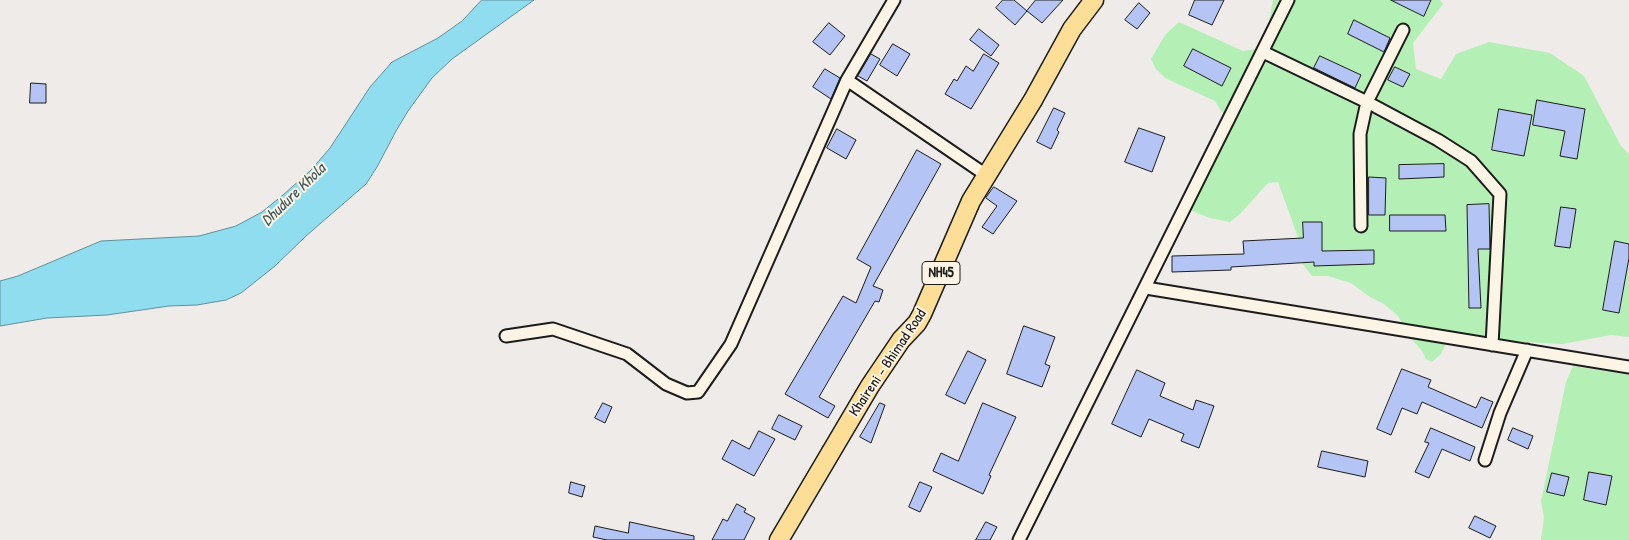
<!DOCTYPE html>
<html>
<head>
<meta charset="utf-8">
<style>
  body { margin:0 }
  canvas { display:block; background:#eeebe8 }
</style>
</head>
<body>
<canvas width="1629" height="540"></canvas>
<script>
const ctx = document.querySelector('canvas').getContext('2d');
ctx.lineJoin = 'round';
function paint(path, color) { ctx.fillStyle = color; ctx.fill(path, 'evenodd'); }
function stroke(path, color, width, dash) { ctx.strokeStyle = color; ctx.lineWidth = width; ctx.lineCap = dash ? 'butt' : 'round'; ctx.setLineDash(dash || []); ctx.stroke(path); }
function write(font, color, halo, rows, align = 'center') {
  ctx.font = font + ' "Patrick Hand",sans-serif'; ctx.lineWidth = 4; ctx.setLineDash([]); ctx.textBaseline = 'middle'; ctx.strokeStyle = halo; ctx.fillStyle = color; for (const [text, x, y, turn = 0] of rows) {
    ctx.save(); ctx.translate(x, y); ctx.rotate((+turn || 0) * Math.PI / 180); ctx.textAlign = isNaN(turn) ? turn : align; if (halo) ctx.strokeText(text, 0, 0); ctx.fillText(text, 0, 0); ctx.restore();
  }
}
const green = new Path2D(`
  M1273,0h167l3,4 -30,39 3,26 25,10 15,-25 33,-12 61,11 34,23 37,70 8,8v183l-18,-2 -49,9 -76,-4 -11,-4 -16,-3 -13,10 -5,11 -9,8 -6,-3 -4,-8 -12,-14 -12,-21 -14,-12 -14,-7 -19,-14 -23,-7h-16l-13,-17v-19l-21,-58 -10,1 -28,31 -10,8 -20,-4 -18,-7 -3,-20 34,-77 -8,-13 -50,-23 -9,-9 -5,-10 14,-24 14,-13 64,29 12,-2 13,-22z
  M1573,366l56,9v165h-88l3,-22 -3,-17 25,-119z`);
const water = new Path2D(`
  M482,0h52l-82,59 -20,19 -24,33 -12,20 -19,36 -11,17 -60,52 -31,30 -34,27 -15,7 -29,5 -28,1 -62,9 -60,3 -47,8v-45l18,-5 83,-35 98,-5 37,-10 26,-14 21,-17 28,-25 19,-22 40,-61 22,-25 46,-24 24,-17z`);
const building = new Path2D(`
  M1003,0h11l13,11 -12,14 -19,-17z
  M1036,0h27l-21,23 -15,-12z
  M1195,0h29l-12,25 -23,-10z
  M1391,0h40l-7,16z
  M1139,3l11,10 -13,16 -12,-9z
  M1354,20l36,18 -6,14 -36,-18z
  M829,23l16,13 -15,19 -17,-13z
  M979,29l20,16 -8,11 -21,-16z
  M893,44l17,10 -13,22 -17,-11z
  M1193,49l38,19 -9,18 -38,-20z
  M871,54l9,5 -13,22 -9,-5z
  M984,54l15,9 -28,46 -26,-15 9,-15 3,2 9,-15 7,5z
  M1320,56l41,19 -6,13 -41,-20z
  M1395,67l15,7 -7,13 -15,-7z
  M825,69l15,9 -9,21 -18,-12z
  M31,83l15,1v19h-16z
  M1537,100l48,9 -8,50 -17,-3 5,-25 -32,-6z
  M1054,108l11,5 -8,17 2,2 -8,17 -14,-7z
  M1499,109l33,6 -8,41 -32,-6z
  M1139,128l26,9 -13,35 -27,-10z
  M837,129l19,11 -10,19 -19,-11z
  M917,150l24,14 -68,122 10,4 -4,12 -4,-1 -56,96 16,9 -7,12 -43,-24 58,-98 13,7 15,-36 -14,-8z
  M1444,164v13l-45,2v-14z
  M1369,177l17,1 -1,37h-16z
  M994,187l23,14 -24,33 -11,-7 15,-21 -11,-8z
  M1489,204l1,45h-12l3,59h-12l-2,-103z
  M1561,207l15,2 -6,39 -15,-2z
  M1390,215h55l1,16h-56z
  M1303,222h19v29l52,-1v14l-60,2v-4l-83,5v3l-59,2v-16l72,-2 -1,-13 60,-3z
  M1615,241l14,3v14l-10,55 -16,-3z
  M1024,326l31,11 -10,27 5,2 -8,21 -35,-13z
  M968,351l18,9 -21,44 -19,-9z
  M1402,369l29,11 -3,7 48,21 5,-11 12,5 -11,26 -60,-26 -5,12 -15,-6 -11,27 -14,-6z
  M1137,370l28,13 -5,13 33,14 3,-10 18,6 -15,42 -18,-7 3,-7 -35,-15 -8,18 -29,-13z
  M603,403l9,4 -7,16 -10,-5z
  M880,403l5,2 -14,38 -11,-6z
  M983,403l33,14 -27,58 2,1 -8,18 -50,-23 8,-18 17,8z
  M779,415l23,11 -7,14 -23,-11z
  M1431,428l44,19 -5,14 -28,-12 -13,29 -14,-6 14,-29 -4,-1z
  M1513,428l20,8 -5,13 -20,-9z
  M759,431l16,8 -21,37 -32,-17 10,-19 17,9z
  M1322,451l46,10 -3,16 -47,-10z
  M1589,472l23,4 -6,29 -22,-5z
  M1552,473l17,4 -5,19 -17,-4z
  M571,482l14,4 -3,11 -13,-4z
  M920,482l12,5 -12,25 -11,-5z
  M737,504l9,5 -2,3 11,6 -11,22h-32l11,-21 4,2z
  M1475,516l21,10 -6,12 -21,-10z
  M630,522l64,14v4h-87l-14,-3 2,-11 33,7z
  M986,522l11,5 -7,13h-14z`);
const minor = new Path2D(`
  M894,0l-47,80 139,95
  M1263,52l104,50 71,38 33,21 29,33 -8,151
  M1361,226l-1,-92 7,-32 36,-72
  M1146,288l483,79
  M506,336l47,-7 74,25 39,30 21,9 11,-1 33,-48 116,-264
  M1485,460l15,-47 27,-63
  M1019,540l269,-540`);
const primary = new Path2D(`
  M779,540l91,-154 31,-46 16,-17 5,-9 49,-113 62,-101 39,-71 22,-29`);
const shields = [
  [941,273,38]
];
const shieldNames = [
  ["NH45",941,273]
];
const streetNames = [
  ["Khaireni - Bhimad Road",888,363,-56]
];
const waterNames = [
  ["Dhudure Khola",294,195,-44]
];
paint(green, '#b4f0b6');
paint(water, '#8fddef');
stroke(water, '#61909b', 1);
paint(building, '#b4c4f4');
stroke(building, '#1c1c1c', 1);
stroke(minor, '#1c1c1c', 15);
stroke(primary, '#1c1c1c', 21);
stroke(minor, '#fcf5e5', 11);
stroke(primary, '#fcde96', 18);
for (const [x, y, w] of shields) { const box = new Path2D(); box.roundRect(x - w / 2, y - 11.5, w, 23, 4); ctx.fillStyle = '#fcf5e5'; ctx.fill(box); stroke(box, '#1c1c1c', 1); }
write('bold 14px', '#1c1c1c', null, shieldNames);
write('15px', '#1c1c1c', '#fcf5e5', streetNames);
write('italic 16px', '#3e565b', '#fcf5e5', waterNames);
</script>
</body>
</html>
